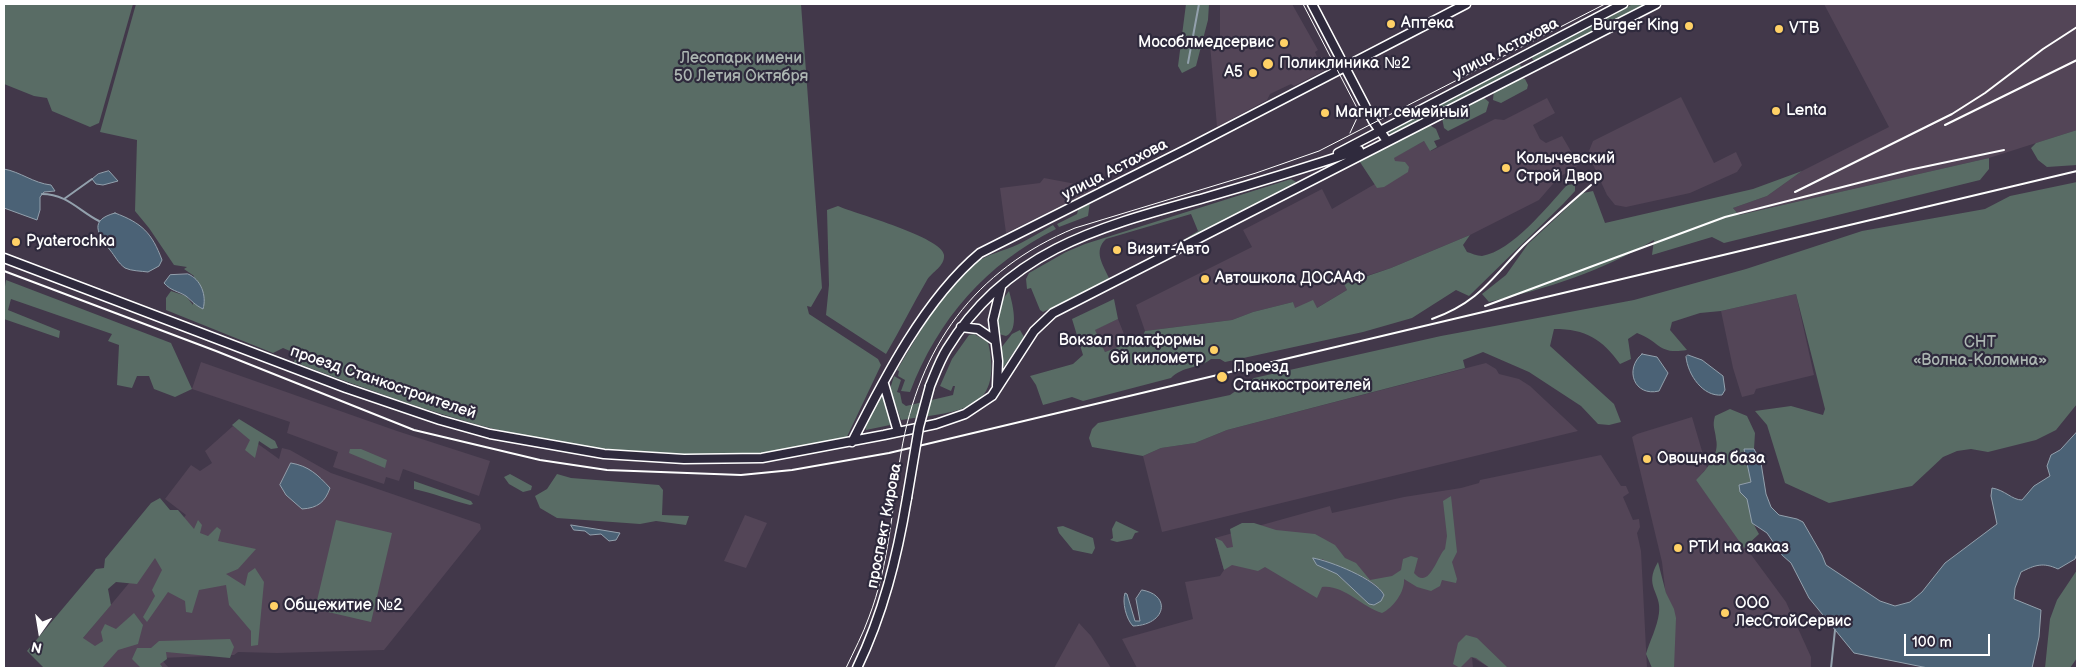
<!DOCTYPE html>
<html>
<head>
<meta charset="utf-8">
<style>
  body { margin:0 }
  #map { position:relative; width:2081px; height:672px; overflow:hidden; background:#42384a; font-family:"Balsamiq Sans",sans-serif }
  canvas { display:block }
  .frame { position:absolute; inset:0; border:5px solid #fff; pointer-events:none }
  .north { position:absolute; left:15px; top:607px; width:50px; height:50px; -webkit-text-stroke:4px #2f2a3d; paint-order:stroke; rotate:193deg; font-size:14px; font-weight:700; line-height:20px; text-align:center; color:#fff }
  .north::after { content:''; display:block; margin:auto; width:18px; height:22px; background:#fff; clip-path:polygon(50% 0,100% 100%,50% 72%,0 100%) }
  .scale { position:absolute; left:1904px; top:634px; width:86px; height:22px; box-sizing:border-box; border:2px solid #fff; border-top:0; padding-left:6px; font-size:15px; line-height:18px; white-space:nowrap; color:#fff; -webkit-text-stroke:4px #2f2a3d; paint-order:stroke }
</style>
</head>
<body>
<div id="map">
<canvas width="2081" height="672"></canvas>
<div class="frame"></div>
<div class="north">N</div>
<div class="scale">100 m</div>
</div>
<script>
const ctx = document.querySelector('canvas').getContext('2d');
ctx.lineJoin = 'round';
function paint(path, color) { ctx.fillStyle = color; ctx.fill(path, 'evenodd'); }
function stroke(path, color, width, dash) { ctx.strokeStyle = color; ctx.lineWidth = width; ctx.lineCap = dash ? 'butt' : 'round'; ctx.setLineDash(dash || []); ctx.stroke(path); }
function write(font, color, halo, rows, align = 'center') {
  ctx.font = font + ' "Balsamiq Sans",sans-serif'; ctx.lineWidth = 4.5; ctx.setLineDash([]); ctx.textBaseline = 'middle'; ctx.strokeStyle = halo; ctx.fillStyle = color; for (const [text, x, y, turn = 0] of rows) {
    ctx.save(); ctx.translate(x, y); ctx.rotate((+turn || 0) * Math.PI / 180); ctx.textAlign = isNaN(turn) ? turn : align; if (halo) ctx.strokeText(text, 0, 0); ctx.fillText(text, 0, 0); ctx.restore();
  }
}
const built = new Path2D(`
  M1220,4h72l26,46 -3,2 3,7 4,-2 5,12 -33,17 -3,-2 -21,10 -3,6 -50,27 -7,-83 10,-6z
  M1824,4h253v126l-88,28 -250,57 -6,-7 34,-12 35,-25 87,-44z
  M1681,97l33,66 22,-11 6,13 -5,7 -47,21 -64,14 -11,-2 -8,-10 -17,-37 -1,-7 4,-10z
  M1547,98l8,15 -22,12 7,14 6,4 16,-7 17,29 -21,13 -19,22 -69,35 -79,33 -47,15 3,7 -30,18h-23l-1,-6 -40,10 -21,8 -87,11 -9,-26 116,-58 -9,-17 79,-41 10,20 67,-39 -6,-12 31,-17 7,10 64,-32 9,1z
  M1044,178l53,10 -91,45 -6,-45 40,-5z
  M1796,294l18,81 -58,14 -2,5 -12,3 -9,-29 -12,-57z
  M1118,319l10,25 -23,8 -11,-22z
  M201,362l196,69 93,30 -11,35 -76,-27 -4,12 -13,-4 -2,7 -51,-17 5,-15 -51,-19 3,-11 -98,-33z
  M1486,363l10,6 3,5 20,5 11,7 48,45 -416,101 -19,-76 18,-8 34,-5 32,-13z
  M1692,417l15,51 -11,12 90,122 25,55v11h-137l-12,-106 -30,-125 5,-3z
  M233,426l46,33 3,-11 8,2 41,23 149,51 1,5 -97,121 -107,3 -39,-1 -4,3 -74,3 9,10h-111l128,-153 -21,-16 26,-34 9,6 12,-8 -7,-12z
  M1601,455l20,31h5l3,7 -6,4 10,23 6,-1 1,8 -3,6 4,18 6,117h-157l-18,-11 1,11h-336l-15,-29 71,-20 -8,-37 35,-6 4,-6 -9,-32 115,-32 2,7 72,-16 57,-9 18,-5 1,-3z
  M745,515l22,8 -21,45 -22,-7z
  M1079,623l12,13 20,32h-57z`);
const green = new Path2D(`
  M4,4h129l-34,119 -9,4 -38,-16 -5,-13 -13,-2 -30,-12z
  M136,4h665l21,284 -11,19 -4,-1 2,8 69,45 3,6 -37,78c-32,4 -65,10 -98,11 -81,4 -165,-3 -244,-23 -69,-17 -141,-44 -208,-69l3,-8 -14,-6 -10,5 -107,-43v-12l5,-7 15,5 7,9 1,-29 -10,-7 3,-2 -13,-2 -25,-37 -14,-17 2,-71 -37,-8z
  M1186,4h23l-1,16 -12,46 -14,7 -4,-7z
  M1633,4h18l-115,58 -4,-3 1,-4z
  M1519,64l4,4 -131,67 -3,-2 1,-3z
  M1518,76l7,3 3,6 -1,4 -26,14 -8,-3 1,-11z
  M1483,97l6,5 -3,10 -38,19 -4,-3 -2,-10z
  M1428,124l8,5 4,10 -6,2 3,6 -7,4 -6,-10 -30,17 1,3 10,1 4,5 -1,5 -24,15 -7,1 -19,-29z
  M2077,130v35l-30,2 -9,-7 -7,-12 5,-5z
  M1989,158v11l-9,11 -256,63 -12,-6 -60,18 2,-15c-54,32 -105,48 -165,62l-7,-8 24,-19 22,-31 55,-51 10,-2 12,32 148,-34 49,-18 -35,25 -34,12 6,7z
  M1291,179l5,3 -3,3 -126,65 31,-19 -7,-17 -85,25c-13,12 -3,26 3,39l-5,4 -61,30 -3,-2 -9,-22 -4,1 -1,-10 3,-6 37,-21 19,-8z
  M2077,182v222l-21,26 -20,10 -48,12 -17,-3 -14,2 -14,6 -31,29 -83,17 -44,-20 -18,-58 -12,-14 36,-5 32,9 2,-6 -29,-115 -75,17 -21,2 -28,9 -2,8 17,20c-29,5 -26,-8 -50,-17l-9,6 3,20 -11,5c-18,-25 -34,-35 -66,-35l-4,17 64,58 7,18 -12,3 -11,-1 -17,-18 -52,-34 -46,-20 -20,8 2,8 -238,62 -32,13 -34,5 -18,8 -51,-9 -3,-9 3,-9 6,-6 132,-28 24,-17 187,-42 193,-36 112,-31 116,-38 123,-22 25,-13z
  M1575,184v7l-12,13 -94,92 -13,-6 -44,28 -49,14 -138,30 -5,-3h-9c-12,10 -29,7 -40,19l-88,23 -11,-4 -29,8 -7,-20 -6,-9 43,-12 10,-9 -11,-36 42,-20 4,20 -23,11 10,22 37,-14 3,-7 87,-11 21,-8 40,-10 2,6 18,-8 4,8 30,-18 -3,-6 47,-16 79,-33 -7,10 4,7c4,1 10,4 15,4 30,-5 65,-49 85,-71z
  M1090,202l-2,14 -29,11 -2,-3 20,-10 2,-7z
  M838,206c18,8 104,31 106,49 1,11 -12,17 -17,25 -14,24 -27,50 -41,74l-60,-39 3,-30 -2,-75z
  M1053,225l3,4c-70,35 -118,90 -146,163l-9,-1 4,-11 -7,-4 1,-5 -2,-1c22,-36 44,-78 77,-106 13,-10 30,-13 45,-20 12,-6 23,-13 34,-19z
  M6,280l165,63 21,46 -17,8 -21,-8 -5,-13h-12l-5,12 -15,-3 2,-40 -11,-4 4,-7 -101,-35 -3,11 52,21 -1,7 -55,-19v-26z
  M1009,291c3,11 11,39 -3,45l-7,-2 -4,-6 6,-26z
  M1020,330l4,7 -21,31 -2,-20 11,-14z
  M974,334l14,8c17,73 -33,69 -87,78l-11,-31 4,-13 7,4 -4,12 3,1 2,10 4,3 47,-11 2,-9h-2l-2,5 -11,-5 12,-27 17,-24z
  M883,395h1l9,26 -3,4 -24,5 -2,-6z
  M1730,409l17,7 8,17 -1,16 -9,1 6,32 -12,3c1,7 6,8 8,14 4,14 4,22 12,35l-15,14 -48,-68c10,-10 24,-25 20,-41 -1,-10 -4,-13 -1,-23z
  M239,419l36,22 3,7 -7,1 -12,-8 -4,17 -10,-8 5,-10 -18,-15z
  M350,449h11l26,11 -2,8 -36,-15z
  M510,474l22,12 -1,4 -8,2 -14,-8 -5,-7z
  M557,474l14,4 88,7 4,5 -1,25 27,1 -3,9 -30,-4 -16,3 -83,-6 -17,-10 -5,-12 12,-7z
  M414,481l57,20 2,3 -3,1c-20,-5 -37,-12 -56,-16z
  M1451,496l6,56 -5,10 5,17 -1,4 -14,-3 -2,6 -9,5 -14,-4 -13,-8c1,13 -11,29 -22,34 -20,-6 -39,-29 -60,-26l-5,11 -52,-31 -7,4 -26,-6 -8,5 -9,-32 7,3 5,7 6,-1 -3,-18 12,-6h12l22,7 39,4 20,11 10,13 11,5 14,17 22,-4 9,-6 2,-11 8,-3 7,2 -4,15c15,18 23,-17 31,-24l2,-13 -4,-35zM1322,559c18,10 52,17 62,36l-3,6 -12,3 -32,-30 -20,-9z
  M160,498l10,12h8l16,19 4,-9 4,5 -2,8 8,3 9,-9 4,3 -3,11 38,8 -18,20 -12,5 19,12 3,-13 7,-5 9,14 -6,63 -7,1v-15l-22,-26 -3,-20 -27,5 -7,23 -6,-1 -1,-11 -17,-9 -21,30 -4,-5 12,-21 -3,-6 10,-20 -7,-12 -18,26 -21,-2 -8,7 3,16 -28,33 12,8 8,-5 -2,-9 4,-8 11,5 18,-16 9,12 -5,19 -20,6 -16,18h-58l-17,-17 69,-82 8,-1 1,-9 46,-56z
  M336,520l56,13 -21,89 -56,-13z
  M1116,521l23,11 -4,1 -3,6 -15,3 -7,-2 3,-2 -1,-9z
  M1063,526l30,12 2,10 -3,6 -19,-4 -14,-17 -2,-6z
  M1658,562l8,31 8,16 2,9 -2,50h-22l-6,-14c4,-14 11,-26 13,-41 3,-21 -16,-26 -1,-51z
  M2077,570v88l-7,10h-25l5,-49 7,-19z
  M1466,635l11,3 31,30h-18l-14,-10 -5,-1 -11,11 -7,-4 5,-21z
  M230,639l4,8 -4,11 -64,-6 1,7 -7,5 3,4h-22l-9,-9 5,-11h14l8,-7z`);
const water = new Path2D(`
  M4,169c17,3 29,14 47,16l4,6 -11,1 -4,5v13l-3,10 -33,-12z
  M109,171l9,10 -15,4 -7,-1 -4,-5 6,-5z
  M115,213c27,10 37,20 47,47l-3,6 -11,6c-7,-1 -17,-1 -23,-4 -7,-5 -10,-12 -15,-18 -13,-17 -21,-30 5,-37z
  M188,274c13,5 19,22 15,35 -8,-4 -11,-8 -17,-13 -8,-5 -15,-5 -22,-13l6,-8z
  M1642,354l15,3 11,16 -9,18c-25,6 -35,-22 -17,-37z
  M1688,355l14,5 21,16 2,14 -3,5c-19,2 -34,-20 -36,-38z
  M2077,432v121l-2,6 -17,10c-15,-7 -23,-4 -37,3l-6,16 -1,11 27,11 -2,27 -7,31h-104l-74,-15 -45,-55 -18,-35 -9,-8 -15,-22 -15,-10 -5,-24 -7,-7 -1,-7 12,-3 -7,-33h10l7,14 5,31 5,13 8,8 18,4 6,3 19,33 4,10 54,36 15,5 15,-4 12,-10 23,-29 52,-39 -6,-28 1,-8c13,2 20,12 30,12l12,-14 16,-10 -3,-10 4,-11 9,-5z
  M291,463c18,3 27,12 39,25 -5,14 -12,20 -28,21l-16,-14 -6,-10z
  M571,525l49,8 -4,7 -7,1 -8,-7 -11,1 -5,-4 -11,-1z
  M1313,558c17,3 63,21 71,37l-3,6 -7,4 -5,-1 -32,-30 -20,-9z
  M1142,590c30,5 24,35 -9,36 -7,-7 -11,-24 -8,-33l2,1 8,27h5l-4,-22z`);
const stream = new Path2D(`
  M1188,63l11,-59
  M42,194c25,0 37,17 57,27
  M64,199l28,-20
  M1831,668l4,-38`);
const secondary = new Path2D(`
  M1312,4l61,117 14,20
  M1338,153l285,-149
  M4,258l342,130 94,32 50,14 114,20 80,5 78,-1 122,-23 52,-11 29,-10 27,-18 42,-65 19,-18 603,-309
  M961,327l17,2 16,11
  M884,384l14,48
  M930,386c5,-12 10,-26 17,-37 61,-99 152,-122 257,-151 52,-15 104,-31 155,-48
  M997,386l1,-25 -5,-41 8,-33
  M852,442c32,-63 73,-143 128,-189l207,-104 279,-145
  M857,668c26,-54 40,-110 50,-170`);
const tram = new Path2D(`
  M1303,4l53,102 1,12 -7,15
  M846,668c8,-17 17,-34 23,-51 20,-52 23,-109 32,-164 18,-106 73,-183 174,-225l181,-55 63,-22 286,-147`);
const rail = new Path2D(`
  M1945,125l132,-65
  M1795,192l157,-78 33,-21 58,-44 34,-22
  M4,271l212,80 198,79 126,30 67,10 134,5 51,-5 97,-17 1188,-282
  M1485,306l240,-89 184,-47 95,-20
  M1432,319c47,-17 59,-40 91,-73 22,-21 45,-41 68,-61`);
const secondaryBridge = new Path2D(`
  M907,498l12,-71 11,-41`);
const markers = [
  [1391,24,5,"#ffd166"],
  [1689,26,5,"#ffd166"],
  [1779,29,5,"#ffd166"],
  [1284,43,5,"#ffd166"],
  [1268,64,6,"#ffd166"],
  [1253,73,5,"#ffd166"],
  [1776,111,5,"#ffd166"],
  [1325,113,5,"#ffd166"],
  [1506,168,5,"#ffd166"],
  [16,242,5,"#ffd166"],
  [1117,250,5,"#ffd166"],
  [1205,279,5,"#ffd166"],
  [1214,350,5,"#ffd166"],
  [1222,377,6,"#ffd166"],
  [1647,459,5,"#ffd166"],
  [1678,548,5,"#ffd166"],
  [274,606,5,"#ffd166"],
  [1725,613,5,"#ffd166"]
];
const poiNames = [
  ["Аптека",1401,24],
  ["Burger King",1679,26,"right"],
  ["VTB",1789,29],
  ["Мособлмедсервис",1274,43,"right"],
  ["Поликлиника №2",1279,64],
  ["А5",1243,73,"right"],
  ["Lenta",1786,111],
  ["Магнит семейный",1335,113],
  ["Колычевский",1516,159],
  ["Строй Двор",1516,177],
  ["Pyaterochka",26,242],
  ["Визит-Авто",1127,250],
  ["Автошкола ДОСААФ",1215,279],
  ["Вокзал платформы",1204,341,"right"],
  ["6й километр",1204,359,"right"],
  ["Проезд",1233,368],
  ["Станкостроителей",1233,386],
  ["Овощная база",1657,459],
  ["РТИ на заказ",1688,548],
  ["ООО",1735,604],
  ["ЛесСтойСервис",1735,622],
  ["Общежитие №2",284,606]
];
const streetNames = [
  ["улица Астахова",1506,49,-27],
  ["улица Астахова",1115,170,-27],
  ["проезд Станкостроителей",383,383,19],
  ["проспект Кирова",885,526,-79]
];
const parkNames = [
  ["Лесопарк имени",741,59],
  ["50 Летия Октября",741,77],
  ["СНТ",1980,343],
  ["«Волна-Коломна»",1980,361]
];
paint(built, '#534557');
paint(green, '#596c65');
paint(water, '#4b6276');
stroke(water, '#93a1ad', 1);
stroke(stream, '#93a1ad', 2);
stroke(secondary, '#fff', 11);
stroke(secondary, '#2f2a3d', 8);
stroke(tram, '#fff', 1);
stroke(rail, '#fff', 2);
stroke(secondaryBridge, '#fff', 11, []);
stroke(secondaryBridge, '#2f2a3d', 8);
for (const [x, y, r, color] of markers) { const dot = new Path2D(); dot.arc(x, y, r, 0, 2 * Math.PI); ctx.fillStyle = color; ctx.fill(dot); stroke(dot, '#2f2a3d', 2); }
write('16px', '#fff', '#2f2a3d', poiNames, 'left');
write('16px', '#fff', '#2f2a3d', streetNames);
write('16px', '#acb6b2', '#2f2a3d', parkNames);
</script>
</body>
</html>
